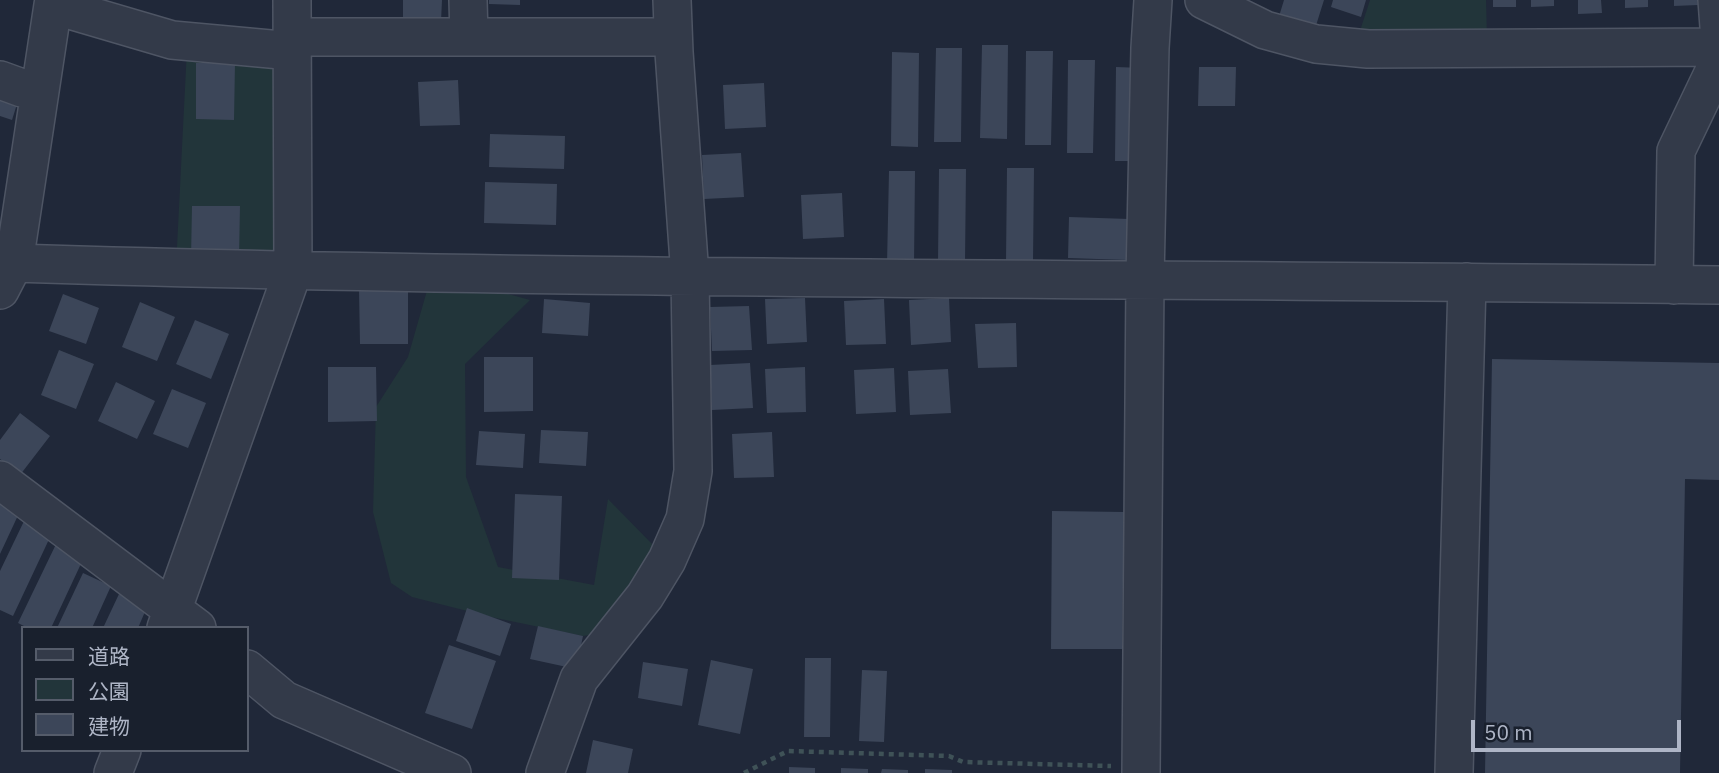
<!DOCTYPE html>
<html>
<head>
<meta charset="utf-8">
<style>
  body { margin:0 }
  #map { position:relative; width:1719px; height:773px; overflow:hidden; background:#202839; font-family:"IBM Plex Sans","Noto Sans JP",sans-serif }
  canvas { display:block }
  .legend { position:absolute; left:21px; top:626px; width:228px; height:126px; box-sizing:border-box; background:#19202d; border:2px solid #555c6a; margin:0; padding:9px 12px; list-style:none; font-size:21px; color:#aeb5c6 }
  .legend li { display:flex; align-items:center; gap:14px; height:35px }
  .legend b { width:35px; border:2px solid #555c6a }
  .scale { position:absolute; left:1471px; top:720px; width:210px; height:32px; box-sizing:border-box; border:4px solid #aeb5c6; border-top:0; padding-left:9px; font-size:21px; line-height:24px; white-space:nowrap; color:#aeb5c6; -webkit-text-stroke:5px #19202d; paint-order:stroke }
</style>
</head>
<body>
<div id="map">
<canvas width="1719" height="773"></canvas>
<ul class="legend">
<li><b style="height:9px;background:#333a49"></b>道路</li>
<li><b style="height:19px;background:#22353a"></b>公園</li>
<li><b style="height:19px;background:#3c4659"></b>建物</li>
</ul>
<div class="scale">50 m</div>
</div>
<script>
const ctx = document.querySelector('canvas').getContext('2d');
ctx.lineJoin = 'round';
function paint(path, color) { ctx.fillStyle = color; ctx.fill(path, 'evenodd'); }
function stroke(path, color, width, dash) { ctx.strokeStyle = color; ctx.lineWidth = width; ctx.lineCap = dash ? 'butt' : 'round'; ctx.setLineDash(dash || []); ctx.stroke(path); }
const green = new Path2D(`
  M1370,0h116l1,39 -129,-2z
  M187,48l105,7 1,216 -117,-4z
  M432,273l98,27 -65,64 1,113 32,90 96,18 14,-86 45,46 6,29 -42,57 -34,5 -92,-19 -79,-20 -21,-14 -18,-71 3,-105 32,-50z`);
const building = new Path2D(`
  M403,0h39l-1,22 -38,-1z
  M489,0h31v5l-31,-1z
  M1284,0h40l-11,35 -36,-12z
  M1333,0h33l-5,17 -30,-10z
  M1493,0h23v7h-23z
  M1531,0h23v6l-23,1z
  M1578,0h23l1,13 -24,1z
  M1625,0h23v7l-23,1z
  M1674,0h23l1,5 -24,1z
  M982,45h26l-1,94 -27,-1z
  M936,48h26l-1,94h-27z
  M1026,51h27l-2,94h-26z
  M892,52l27,1 -1,94 -27,-1z
  M1068,60h27l-2,93h-26z
  M196,63h39l-1,57 -38,-1z
  M1116,67l27,1 -1,93h-27z
  M1199,67h37l-1,39h-37z
  M458,80l2,45 -40,1 -2,-44z
  M0,81l22,7 -10,32 -12,-4z
  M764,83l2,44 -41,2 -2,-44z
  M490,134l75,2 -1,33 -75,-2z
  M741,153l3,44 -40,2 -2,-44z
  M1007,168h27l-1,94 -27,-1z
  M939,169h27l-1,94 -27,-1z
  M889,171h26l-1,94 -27,-1z
  M485,182l72,2 -1,41 -72,-2z
  M842,193l2,44 -41,2 -2,-44z
  M192,206h48l-1,52h-48z
  M1069,217l60,2 -2,41 -59,-2z
  M359,289h49v55h-48z
  M63,294l36,14 -13,36 -37,-13z
  M805,298l2,44 -40,2 -2,-45z
  M949,298l2,44 -40,3 -2,-45z
  M544,299l46,4 -2,33 -46,-3z
  M884,299l2,45 -40,1 -2,-44z
  M140,302l35,15 -18,44 -35,-14z
  M749,306l3,44 -40,1 -2,-44z
  M195,320l34,14 -18,45 -35,-15z
  M1016,323l1,44 -39,1 -3,-44z
  M59,350l35,14 -18,45 -35,-14z
  M484,357h49v54l-49,1z
  M1492,359l227,4v117l-34,-1 -5,294h-195z
  M750,363l3,45 -41,2 -2,-45z
  M328,367h48l1,54 -49,1z
  M805,367l1,45 -39,1 -2,-44z
  M894,368l2,44 -40,2 -2,-44z
  M948,369l3,44 -41,2 -2,-44z
  M116,382l39,19 -18,38 -39,-18z
  M172,389l34,14 -18,45 -35,-14z
  M20,413l30,23 -30,39 -20,-16v-19z
  M541,430l47,2 -2,34 -47,-3z
  M479,431l46,3 -2,34 -47,-3z
  M772,432l2,45 -40,1 -2,-44z
  M515,494l47,2 -3,84 -47,-2z
  M0,499l21,10 -21,45z
  M1052,511l72,1 -2,137h-71z
  M25,519l27,14 -39,83 -13,-6v-39z
  M58,540l28,13 -35,75h-23l-10,-5z
  M83,573l28,13 -19,42h-35z
  M119,594l28,13 -9,21h-35z
  M467,608l44,16 -11,32 -44,-15z
  M538,626l45,10 -7,33 -46,-10z
  M449,645l47,16 -24,68 -47,-16z
  M805,658h26l-1,79h-26z
  M711,660l42,9 -13,65 -42,-9z
  M643,662l45,7 -6,37 -44,-8z
  M862,670l25,1 -3,71 -25,-1z
  M593,740l40,9 -5,24h-42z
  M789,767l26,1v5h-26z
  M841,768l27,1v4h-27z
  M882,769l26,1v3h-27z
  M925,769l27,1v3h-27z`);
const path = new Path2D(`
  M744,773l44,-22 161,5 14,6 148,4`);
const minor = new Path2D(`
  M468,0l1,37
  M1204,0l61,30 51,14 52,5 351,-2
  M1717,0l2,27
  M53,5l119,35 120,11
  M291,37h382
  M0,80l22,8 18,3
  M14,263c568,18 1137,15 1705,22
  M1674,285l2,-134 43,-90
  M0,290l14,-27 39,-258 4,-5
  M0,480l197,148
  M166,628l127,-357 -1,-271
  M247,669l37,31 168,73
  M113,773l9,-23
  M545,773l34,-94 66,-83 22,-36 18,-41 8,-48 -3,-195 -16,-224 -2,-52
  M1141,773l4,-494 5,-231 3,-48
  M1454,773l13,-491`);
paint(green, '#22353a');
paint(building, '#3c4659');
stroke(minor, '#4e5564', 40);
stroke(path, '#3f5257', 4.5, [5, 5]);
stroke(minor, '#333a49', 37);
</script>
</body>
</html>
